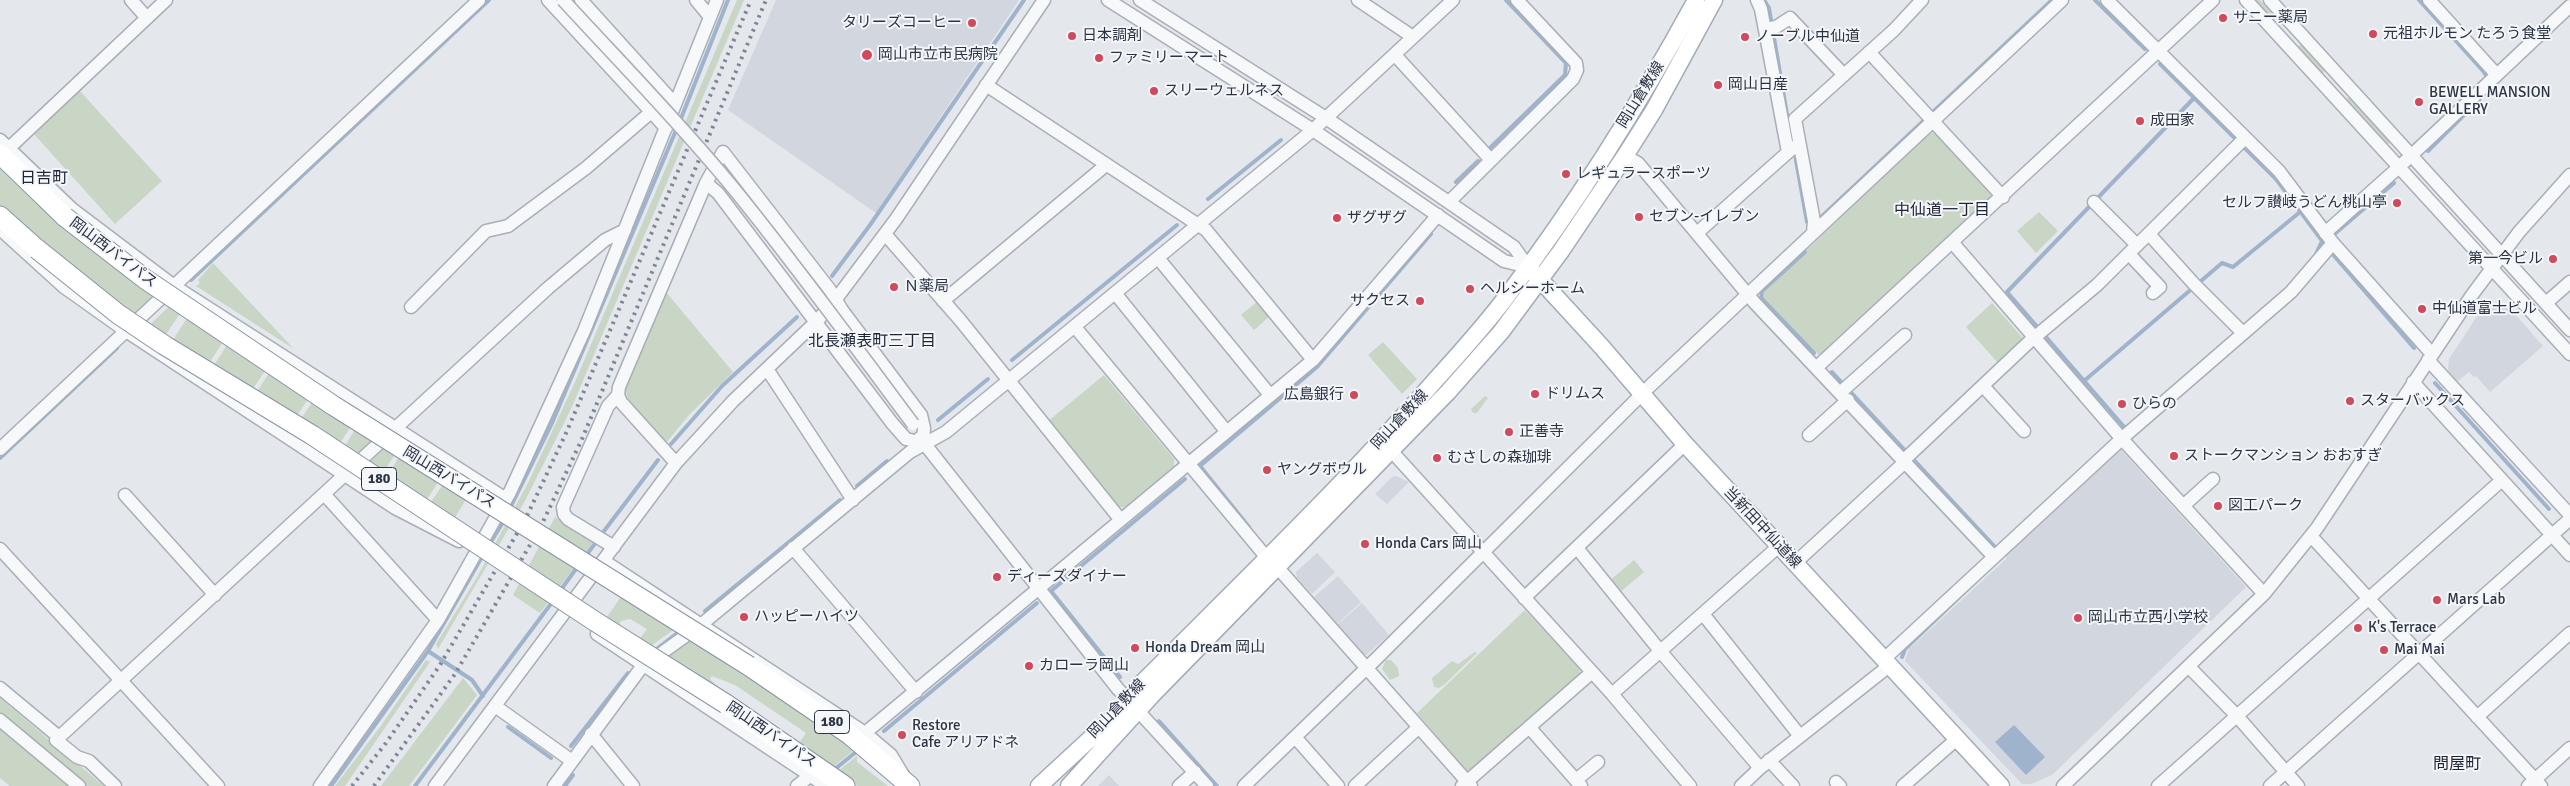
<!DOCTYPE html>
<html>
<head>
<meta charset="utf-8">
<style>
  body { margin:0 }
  canvas { display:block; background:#e4e7ec }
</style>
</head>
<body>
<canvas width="2570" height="786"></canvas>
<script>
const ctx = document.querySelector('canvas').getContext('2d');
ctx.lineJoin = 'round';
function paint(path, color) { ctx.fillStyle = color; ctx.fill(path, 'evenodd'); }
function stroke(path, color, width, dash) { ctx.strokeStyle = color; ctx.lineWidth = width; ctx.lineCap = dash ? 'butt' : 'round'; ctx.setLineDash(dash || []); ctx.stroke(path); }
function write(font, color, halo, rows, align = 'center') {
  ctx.font = font + ' Signika,"Noto Sans JP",sans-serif'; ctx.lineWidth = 4; ctx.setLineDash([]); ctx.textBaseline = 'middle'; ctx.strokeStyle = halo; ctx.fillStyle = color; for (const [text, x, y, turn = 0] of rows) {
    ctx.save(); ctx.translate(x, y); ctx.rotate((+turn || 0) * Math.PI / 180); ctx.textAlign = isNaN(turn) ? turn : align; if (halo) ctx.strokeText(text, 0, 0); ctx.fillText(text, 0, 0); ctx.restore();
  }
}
const built = new Path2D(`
  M776,0h243l-143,213 -148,-103z
  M2508,306l35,40 -53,46 -14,-16 -2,1 -5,-5 -12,10 -9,-12 1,-11 34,-52z
  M2115,450h6l125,137 -194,188 -21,9h-9l-117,-123 4,-12 98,-91 -4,-5z
  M1396,476l13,6 -22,22 -12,-10 17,-17z
  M1317,553l18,19 -23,22 -15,-16 -1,-6z
  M1338,576l23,26 -24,22 -23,-27z
  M1362,603l27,32 -23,20 -3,-1 -26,-29z
  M1109,775l10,11h-21z`);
const green = new Path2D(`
  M737,0h7l-173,409 -45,90 -88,150 -2,-5 40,-65 52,-96 47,-101z
  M2255,0h5l16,18 -3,3z
  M2301,44l24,27 -3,3 -24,-27z
  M79,90l83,91 -47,43 -82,-91z
  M2349,97l41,45 -3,3 -41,-45z
  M1929,133h8l54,57 -1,9 -170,157 -57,-58v-6z
  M0,164l164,122 -40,38 -124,-118z
  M2039,212l19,19 -22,22 -19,-22z
  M213,263l81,86 -98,-63 4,-3 -2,-3z
  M666,292l67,80 -43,42 -24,29 -38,-44 -3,-11z
  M179,297l8,6 -30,45 -19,-12z
  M1258,301l12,15 -16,14 -13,-15z
  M1992,303l30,34 -1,7 -23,19 -32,-36z
  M194,307l183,116 2,7 -3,7 -30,27h-11l-171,-110zM230,331l4,3 -29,45 -4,-3zM272,360l4,3 -29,43 -3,-3zM315,389l4,3 -27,40 -4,-3zM357,417l4,3 -25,40 -5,-3z
  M1383,342l34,37 -15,15 -34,-39z
  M1104,375l70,84v7l-49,41h-8l-70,-85z
  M1485,396l3,2 -11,15h-4l-2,-4z
  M397,437l78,48 -29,47 -92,-56zM401,445l4,3 -26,40 -4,-3zM445,472l4,3 -28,42 -4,-3z
  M555,517l39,24 -54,72 -27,-18z
  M1634,560l10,12 -26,22 -10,-12z
  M629,585l58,35 -50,36 -7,-5 17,-22 -17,-10 -9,2 -9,18 -14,-9z
  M1525,610l55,59v7l-110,95 -4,-1 -49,-57z
  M704,632l140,108 10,10 -21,17 -35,-22 8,-12 -71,-48 -23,-9 -2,3 17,17 -72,-30z
  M1475,652l2,1 -33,32 -5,3 -5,-1 -2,-9 20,-17 6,3z
  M426,660l4,2 -85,124h-10l45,-59z
  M1386,660h5l7,8 1,8 -9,4 -8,-11z
  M463,678l14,17 -68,91h-28z
  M0,698l104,88h-21l-83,-70z
  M0,723l75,63h-65l-10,-8z
  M857,756v6l31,24h-31l-19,-15z`);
const water = new Path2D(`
  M2014,725l31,32 -19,18 -31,-33z`);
const stream = new Path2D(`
  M1764,0l5,8 21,124
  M2095,0l50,49
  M2419,0l65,72 4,7
  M2160,64l116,115 47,63
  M680,121l48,-121
  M1491,147l74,-72 1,-12 -60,-63
  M2428,151l51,-51
  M1795,155l12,67
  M1456,182l22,-21
  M1208,199l73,-59
  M1818,220l234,-220
  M2331,237l63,-54
  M2329,250l85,98
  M1805,252l-43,39 -1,7 53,55
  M2316,254l6,-13
  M832,276l38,-51 154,-225
  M191,280l298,-280
  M1012,360l165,-135
  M1832,372l164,176
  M2084,381l138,-118 11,4 67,-55
  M2435,383l114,126
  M938,420l50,-41
  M2128,426l-3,2 -118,-136 187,-194
  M671,444l51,-58 75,-69
  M0,458l117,-110
  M857,486l30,-25
  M509,510l43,-87 125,-295
  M1249,527l-49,-61 117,-99 114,-133
  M604,531l54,-71
  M489,545l16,-26
  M585,557l11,-15
  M560,591l18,-25
  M705,611l135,-111
  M658,648l22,-17
  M428,651l44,29 11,16
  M1902,657l3,-8 97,-93
  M1120,677l-69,-86 134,-112
  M1159,721l58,65
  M508,727l43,31
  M884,731l153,-128
  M571,746l57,-73
  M835,769l21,-17
  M331,786l97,-135 55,-96
  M415,786l138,-185
  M565,786l8,-11`);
const minor = new Path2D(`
  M131,0l16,18
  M548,0l118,128
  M581,0l94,104
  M696,0l14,17
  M1108,0l205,130 191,131 24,6
  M1140,0l186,118 188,129 14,20
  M1358,0l55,37
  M1757,0l4,9 27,143
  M2107,0l172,171 54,72 99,111
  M2246,0l324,354
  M2270,0l300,330
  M2429,0l67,74
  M1766,29l10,-2 14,-9 53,56
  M1869,52l134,145
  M1395,55l95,104
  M986,85l220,145 107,130
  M0,140l72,69 102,77 332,213
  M8,149l158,-149
  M1625,156l13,7 116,139 240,255
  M706,183l12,10 174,230 14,16 17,4
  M1449,202l124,-123 4,-9 -1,-7 -59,-63
  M2094,202l43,43
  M0,229l64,58 62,44 269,177 64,33
  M1697,233l97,-86
  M1813,233l1,-12 -19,-102 99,-89 28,-30
  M2325,233l74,-66 171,-161
  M885,234l76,87 159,198
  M2149,234l45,50 49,49
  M1952,242l170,197 142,155
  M2129,254l31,33 -7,6
  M1158,258l112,137
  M1115,293l111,138
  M943,301l163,-136
  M2546,303l24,-21
  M411,307l75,-76 22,-5 78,-58 64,-55
  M1075,327l192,231
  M2428,360l142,155
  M1817,367l396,-367
  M767,369l86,131
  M2413,382l157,173
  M1983,386l41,45
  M1841,392l64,-57
  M1809,435l39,-35
  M920,438l198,251 89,97
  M1386,445l226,249 78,92
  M0,449l479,-449
  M1904,460l125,-118 68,-57 148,-147
  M676,463l-55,-61 -3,-7 1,-8 87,-204 17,-31 107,138 12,20 79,105 3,13 -1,15
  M324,494l114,126
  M125,495l90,100
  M2183,506l30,-27
  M2311,536l230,250
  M614,547l-46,-28 -4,-5 -1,-7 45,-101 10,-11
  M793,548l123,144
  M1577,548l84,104 99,116
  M0,549l218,237
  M604,561l261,172 26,22 12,20
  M1795,563l110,-101
  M1278,568l193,218
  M1524,598l161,-154
  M1703,614l97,122
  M597,634l229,152
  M1883,660l244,-226 164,-142 42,-49
  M2189,667l48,49 61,70
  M0,688l59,49
  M1612,694l167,-148
  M495,706l77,55
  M2477,717l93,-84
  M0,720l79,66
  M1529,727l52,59
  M865,733l448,-373 125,-145
  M591,734l42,52
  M1295,737l43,49
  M1769,760l24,26
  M1576,780l22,-18
  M1836,782l4,4
  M115,786l-26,-25 -12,-4 -21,-17 492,-452 57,-48 20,-10
  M320,786l118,-166 72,-128 74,-161 133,-331
  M435,786l241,-323 57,-62 84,-80 19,-22 60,-80 148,-219
  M554,786l87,-118 61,-44 208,-172 36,-20 367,-302 140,-130
  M797,786l14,-11
  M1179,786l16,-14
  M1244,786l131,-126 275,-274 412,-386
  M1355,786l64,-59
  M1462,786l129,-113
  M1741,786l19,-18 129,-102
  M1903,786l55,-48
  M2063,786l201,-192 53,-66 155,-233 47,-63 51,-57
  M2158,786l344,-306
  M2270,786l300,-267
  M2528,786l42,-38`);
const major = new Path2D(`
  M1533,272l68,74 84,98 316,342
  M1039,786l77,-71 25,-31c98,-98 199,-195 291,-300 26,-29 52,-57 75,-88 70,-93 133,-193 189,-296
  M1069,786l83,-91 296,-303 53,-60 60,-81 64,-95 29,-46 60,-110`);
const highway = new Path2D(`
  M0,154l65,63
  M0,216l37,33
  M749,666l101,69 60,51
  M726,704l119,82`);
const rail = new Path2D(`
  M352,786l34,-43 54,-78 86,-147 41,-87 184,-431
  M374,786l81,-112 86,-148 41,-87 184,-439`);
const minorBridge = new Path2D(`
  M563,0c57,62 117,123 171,189 62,76 120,156 179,235`);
const highwayBridge = new Path2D(`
  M65,217l80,62 189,127 415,260
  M37,249l81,65 46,31 148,90 284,187 130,82`);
const markers = [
  [2223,18,5,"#d1495b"],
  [972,23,5,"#d1495b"],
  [2373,34,5,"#d1495b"],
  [1072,36,5,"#d1495b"],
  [1745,37,5,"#d1495b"],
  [867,55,6,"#d1495b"],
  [1099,58,5,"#d1495b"],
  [1718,85,5,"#d1495b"],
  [1154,91,5,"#d1495b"],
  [2419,102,5,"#d1495b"],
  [2140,121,5,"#d1495b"],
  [1566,174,5,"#d1495b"],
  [2397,203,5,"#d1495b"],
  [1639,217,5,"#d1495b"],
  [1337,218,5,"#d1495b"],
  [2553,259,5,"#d1495b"],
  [894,287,5,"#d1495b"],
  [1470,289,5,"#d1495b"],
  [1420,301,5,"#d1495b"],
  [2422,309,5,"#d1495b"],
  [1535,394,5,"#d1495b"],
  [1354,395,5,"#d1495b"],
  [2350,401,5,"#d1495b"],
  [2122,404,5,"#d1495b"],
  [1509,432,5,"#d1495b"],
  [2174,456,5,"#d1495b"],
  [1437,458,5,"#d1495b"],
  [1267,470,5,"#d1495b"],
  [2218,506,5,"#d1495b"],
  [1365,544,5,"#d1495b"],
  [997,577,5,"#d1495b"],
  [2437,600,5,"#d1495b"],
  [744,617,5,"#d1495b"],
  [2078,618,5,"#d1495b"],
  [2358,628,5,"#d1495b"],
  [1135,648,5,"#d1495b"],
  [2384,650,5,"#d1495b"],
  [1029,666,5,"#d1495b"],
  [902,735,5,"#d1495b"]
];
const shields = [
  [379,479,35],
  [832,722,35]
];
const shieldNames = [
  ["180",379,479],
  ["180",832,722]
];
const poiNames = [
  ["サニー薬局",2233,18],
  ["タリーズコーヒー",962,23,"right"],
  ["元祖ホルモン たろう食堂",2383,34],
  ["日本調剤",1082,36],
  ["ノーブル中仙道",1755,37],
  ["岡山市立市民病院",878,55],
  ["ファミリーマート",1109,58],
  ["岡山日産",1728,85],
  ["スリーウェルネス",1164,91],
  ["BEWELL MANSION",2429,93],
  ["GALLERY",2429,110],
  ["成田家",2150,121],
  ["レギュラースポーツ",1576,174],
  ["セルフ讃岐うどん桃山亭",2387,203,"right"],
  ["セブン-イレブン",1649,217],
  ["ザグザグ",1347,218],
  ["第一今ビル",2543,259,"right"],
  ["Ｎ薬局",904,287],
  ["ヘルシーホーム",1480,289],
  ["サクセス",1410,301,"right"],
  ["中仙道富士ビル",2432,309],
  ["ドリムス",1545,394],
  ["広島銀行",1344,395,"right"],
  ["スターバックス",2360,401],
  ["ひらの",2132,404],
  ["正善寺",1519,432],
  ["ストークマンション おおすぎ",2184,456],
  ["むさしの森珈琲",1447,458],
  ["ヤングボウル",1277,470],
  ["図工パーク",2228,506],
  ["Honda Cars 岡山",1375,544],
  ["ディーズダイナー",1007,577],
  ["Mars Lab",2447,600],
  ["ハッピーハイツ",754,617],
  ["岡山市立西小学校",2088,618],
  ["K's Terrace",2368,628],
  ["Honda Dream 岡山",1145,648],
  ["Mai Mai",2394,650],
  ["カローラ岡山",1039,666],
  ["Restore",912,726],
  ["Cafe アリアドネ",912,743]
];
const streetNames = [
  ["岡山倉敷線",1641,95,-58],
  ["岡山西バイパス",113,253,37],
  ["岡山倉敷線",1400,420,-47],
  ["岡山西バイパス",449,478,31],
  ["当新田中仙道線",1762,528,47],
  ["岡山倉敷線",1117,709,-46],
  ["岡山西バイパス",771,735,34]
];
const neighbourhoodNames = [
  ["日吉町",44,179],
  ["中仙道一丁目",1942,211],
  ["北長瀬表町三丁目",872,342],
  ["問屋町",2457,765]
];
paint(built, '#d2d6de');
paint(green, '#c9d6c5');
paint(water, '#9fb4cc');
stroke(stream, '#9fb4cc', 4);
stroke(minor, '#a9aeb7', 15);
stroke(major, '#a3abb8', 19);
stroke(highway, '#8b94a3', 21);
stroke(minor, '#f7f8fa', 12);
stroke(major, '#fff', 16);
stroke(highway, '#fff', 19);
stroke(rail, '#7d8696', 4, [2.5, 5]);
stroke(minorBridge, '#a9aeb7', 15, []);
stroke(highwayBridge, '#8b94a3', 21, []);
stroke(minorBridge, '#f7f8fa', 12);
stroke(highwayBridge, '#fff', 19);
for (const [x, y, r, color] of markers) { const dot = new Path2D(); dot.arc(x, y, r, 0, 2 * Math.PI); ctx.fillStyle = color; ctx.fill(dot); stroke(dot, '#f4f6f9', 2); }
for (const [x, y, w] of shields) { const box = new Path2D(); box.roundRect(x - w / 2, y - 11.5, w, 23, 4); ctx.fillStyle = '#f4f6f9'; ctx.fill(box); stroke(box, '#2b3445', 1); }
write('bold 14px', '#2b3445', null, shieldNames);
write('15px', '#2b3445', '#f4f6f9', poiNames, 'left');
write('15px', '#2b3445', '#f4f6f9', streetNames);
write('16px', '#1d2536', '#f4f6f9', neighbourhoodNames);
</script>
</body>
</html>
